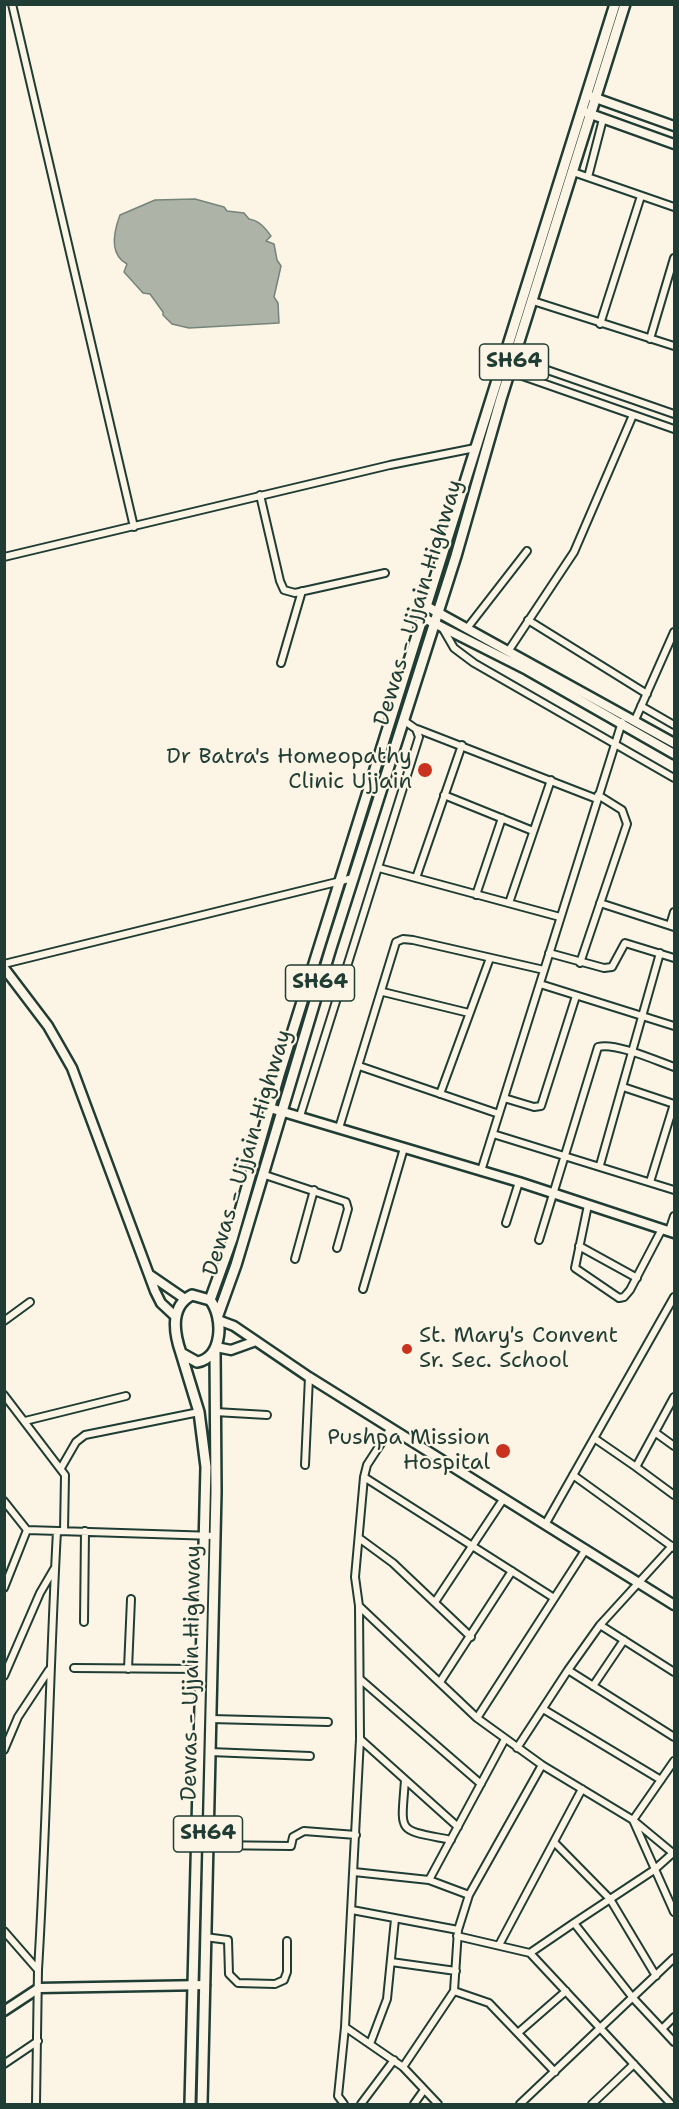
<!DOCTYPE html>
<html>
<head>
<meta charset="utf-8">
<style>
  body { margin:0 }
  #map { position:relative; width:679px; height:2109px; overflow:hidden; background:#fcf5e5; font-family:"Shantell Sans",sans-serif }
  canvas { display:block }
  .frame { position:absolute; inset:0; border:6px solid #1f3d34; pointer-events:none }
</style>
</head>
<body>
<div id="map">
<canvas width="679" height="2109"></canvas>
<div class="frame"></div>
</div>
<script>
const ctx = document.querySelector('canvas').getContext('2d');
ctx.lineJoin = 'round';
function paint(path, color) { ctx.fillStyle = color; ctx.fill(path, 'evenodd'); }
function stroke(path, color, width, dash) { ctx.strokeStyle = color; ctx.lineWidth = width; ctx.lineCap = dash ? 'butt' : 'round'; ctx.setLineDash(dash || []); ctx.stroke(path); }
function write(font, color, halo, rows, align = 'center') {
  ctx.font = font + ' "Shantell Sans",sans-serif'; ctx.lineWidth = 4.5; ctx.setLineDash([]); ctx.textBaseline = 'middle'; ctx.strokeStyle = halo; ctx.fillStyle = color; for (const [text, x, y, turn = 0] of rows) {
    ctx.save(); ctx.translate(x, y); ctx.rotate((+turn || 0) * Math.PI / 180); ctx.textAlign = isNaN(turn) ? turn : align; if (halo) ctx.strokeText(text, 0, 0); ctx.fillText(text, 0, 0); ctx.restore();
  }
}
const water = new Path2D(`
  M195,199l29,8 3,4 17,2 5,6c11,2 16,9 22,17l-5,5 8,3 3,16 4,6 -7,31 4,6 1,20 -90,5 -17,-4 -9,-9v-3l-13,-18 -7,-1 -19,-21 3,-8c-19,-10 -13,-33 -7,-49l35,-15z`);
const street = new Path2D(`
  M12,4l122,523
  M573,172l101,35
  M588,177l15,-58
  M533,301l141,45
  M600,324l41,-128
  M650,339l24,-81
  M504,355l170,59
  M508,371l166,58
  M260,495l20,86 4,9 11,3 90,-20
  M4,557l386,-92 85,-17
  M528,620l119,74
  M468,627l59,-76
  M443,629l11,19 20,15 200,115
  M509,650l65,-98 59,-137
  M281,663l21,-72
  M641,706l33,19
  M635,720l39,-88
  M417,729l180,70
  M444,795l89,36
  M379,868l181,49
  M416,878l46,-133
  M476,895l26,-77
  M509,903l42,-123
  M600,903l74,24
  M670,925l4,-13
  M549,953l55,15 8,-1 13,-24 49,15
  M580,963l47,-139 -5,-14 -24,-15
  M4,964l349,-86
  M540,984l134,42
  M383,992l86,21
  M359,1066l140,48
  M623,1087l51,17
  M440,1094l50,-136
  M504,1098l30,9 7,-1 35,-110
  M300,1116l119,-379 -3,-8 -13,-9
  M339,1128l57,-186 7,-3 10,1 131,30
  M493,1134l181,56
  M600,1165l60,-212
  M481,1171l141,-449
  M262,1174l84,28 2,7 -11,39
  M650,1182l24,-78
  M588,1205l-13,63 44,30 5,-1 6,-7 32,-61
  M506,1223l13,-41
  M669,1231l5,-15
  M539,1240l59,-193c17,-5 59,14 76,20
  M579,1246l58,32
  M295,1259l19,-69
  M363,1289l41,-141
  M4,1321l26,-19
  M4,1395l61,80 -1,56
  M674,1397l-38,70 38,28
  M215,1412l52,3
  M25,1421l101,-25
  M391,1428l-24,37 -3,12 -9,100 4,29 118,112 109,-169
  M656,1433l18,13
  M594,1438l42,29
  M305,1465l4,-88
  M61,1468l15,-26 9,-7 114,-23
  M573,1475l101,73
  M364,1477l190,121
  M4,1501l23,29 -23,58
  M546,1523l128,-226
  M27,1530l188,6
  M359,1538l34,25 78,74
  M435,1602l69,-104
  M359,1606l1,133 -15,288 58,40 35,37
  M84,1622l1,-91
  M600,1625l72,-79
  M74,1668l126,1
  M128,1669l3,-70
  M568,1670l32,-45 74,47
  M4,1676l36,-83 14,-24
  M360,1679l121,105
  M440,1682l72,-111
  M593,1686l31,-46
  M543,1709l118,71
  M477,1718l65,47 91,55 41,34
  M211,1719l117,3
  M360,1739l98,88
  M517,1748l51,-78 106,67
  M4,1750l14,-33 31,-47
  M210,1752l100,4
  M674,1761l-41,59 41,92
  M405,1780c-4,55 -9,49 46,60
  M554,1842l56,57 46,77
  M208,1845l83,1 2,-9 11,-6 52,4
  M354,1872l75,8 40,15
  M429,1880l76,-141
  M352,1910l106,20
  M4,1931l34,39 -2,134
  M457,1936l73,17 44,-30
  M205,1937l23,3 1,34 9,9 37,1 9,-4 3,-8v-31
  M499,1945l83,-156
  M530,1953l141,151
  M391,1962l65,9
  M38,1970c9,-147 11,-293 19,-439
  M454,1991l35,12 66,69
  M674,2017l-12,12 12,13
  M662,2029l-29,-31 -59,-75 80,-53 20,-18
  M519,2032l47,-41
  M370,2044l17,-45 8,-80
  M4,2064l34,-23
  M403,2067l51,-76 4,-61 11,-35 73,-130
  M344,2104l-6,-8 7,-69
  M361,2104l33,-44
  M414,2104l10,-14
  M520,2104l154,-146
  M592,2104l42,-40`);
const secondary = new Path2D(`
  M590,96l84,30
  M585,112l89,32
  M428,607l246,136
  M424,618l103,52 147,84
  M4,968l44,58 24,42 83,223 6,12 15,14
  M270,1108l249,74 155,51
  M150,1275l35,24
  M218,1320l16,6 75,51 365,228
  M216,1347l15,3 25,-9
  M4,2011l35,-23 166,-3`);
const primary = new Path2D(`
  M192,1295l18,5c14,17 13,58 -13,62l-16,-9c-7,-20 -11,-47 11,-58z
  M210,1300l22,-61 47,-164 336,-1071
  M218,1315l18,-50 95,-317 125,-392 45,-157 124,-395
  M181,1353l18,59 7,55 -16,637
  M202,2104l14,-612 -1,-143`);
const markers = [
  [425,770,8,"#c8321e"],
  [407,1349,6,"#c8321e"],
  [503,1451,8,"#c8321e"]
];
const shields = [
  [514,362,69],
  [320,983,69],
  [208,1834,69]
];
const shieldNames = [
  ["SH64",514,362],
  ["SH64",320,983],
  ["SH64",208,1834]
];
const streetNames = [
  ["Dewas - Ujjain Highway",419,603,-73],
  ["Dewas - Ujjain Highway",248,1153,-73],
  ["Dewas - Ujjain Highway",192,1673,-89]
];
const poiNames = [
  ["Dr Batra's Homeopathy",412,757],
  ["Clinic Ujjain",412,782],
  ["St. Mary's Convent",419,1336,"left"],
  ["Sr. Sec. School",419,1361,"left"],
  ["Pushpa Mission",490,1438],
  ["Hospital",490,1463]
];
paint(water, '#aeb3a7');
stroke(water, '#758479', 1.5);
stroke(street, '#1f3d34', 10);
stroke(secondary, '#1f3d34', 13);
stroke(primary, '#1f3d34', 14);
stroke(street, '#fcf5e5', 6);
stroke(secondary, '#fcf5e5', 8);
stroke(primary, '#fcf5e5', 9);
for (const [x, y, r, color] of markers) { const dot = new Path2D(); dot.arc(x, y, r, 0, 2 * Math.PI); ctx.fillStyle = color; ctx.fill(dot); stroke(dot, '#fcf5e5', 2); }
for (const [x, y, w] of shields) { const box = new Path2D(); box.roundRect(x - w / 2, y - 18, w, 36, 4.5); ctx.fillStyle = '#fcf5e5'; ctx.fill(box); stroke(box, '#1f3d34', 1.5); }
write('bold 21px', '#1f3d34', null, shieldNames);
write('22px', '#1f3d34', '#fcf5e5', streetNames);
write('22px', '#1f3d34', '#fcf5e5', poiNames, 'right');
</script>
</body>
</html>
